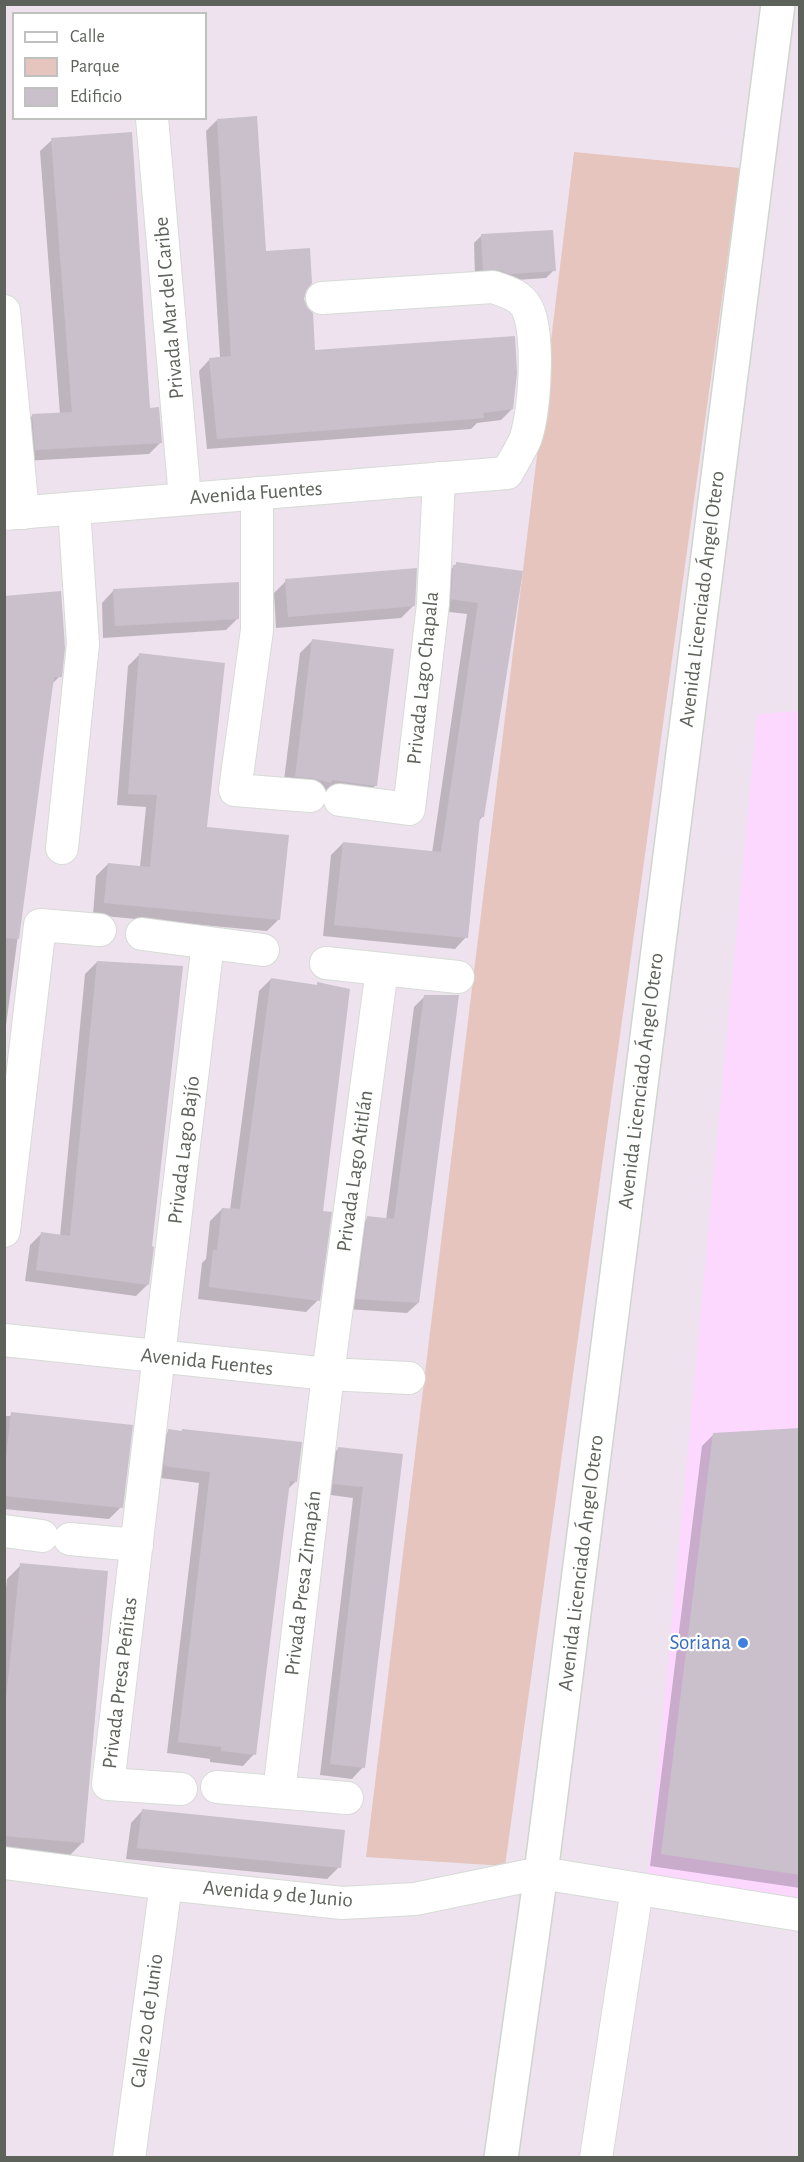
<!DOCTYPE html>
<html>
<head>
<meta charset="utf-8">
<style>
  body { margin:0 }
  #map { position:relative; width:804px; height:2162px; overflow:hidden; background:#ede2ee; font-family:"Alegreya Sans",sans-serif }
  canvas { display:block }
  .frame { position:absolute; inset:0; border:6px solid #5d635b; pointer-events:none }
  .legend { position:absolute; left:12px; top:12px; width:195px; height:108px; box-sizing:border-box; background:#fff; border:2px solid #bec1bd; margin:0; padding:8px 10px; list-style:none; font-size:18px; color:#5d635b }
  .legend li { display:flex; align-items:center; gap:12px; height:30px }
  .legend b { width:30px; border:2px solid #bec1bd }
</style>
</head>
<body>
<div id="map">
<canvas width="804" height="2162"></canvas>
<div class="frame"></div>
<ul class="legend">
<li><b style="height:8px;background:#fff"></b>Calle</li>
<li><b style="height:16px;background:#e6c5be"></b>Parque</li>
<li><b style="height:16px;background:#c9c0cc"></b>Edificio</li>
</ul>
</div>
<script>
const ctx = document.querySelector('canvas').getContext('2d');
ctx.lineJoin = 'round';
function paint(path, color) { ctx.fillStyle = color; ctx.fill(path, 'evenodd'); }
function stroke(path, color, width, dash) { ctx.strokeStyle = color; ctx.lineWidth = width; ctx.lineCap = dash ? 'butt' : 'round'; ctx.setLineDash(dash || []); ctx.stroke(path); }
function write(font, color, halo, rows, align = 'center') {
  ctx.font = font + ' "Alegreya Sans",sans-serif'; ctx.lineWidth = 4.5; ctx.setLineDash([]); ctx.textBaseline = 'middle'; ctx.strokeStyle = halo; ctx.fillStyle = color; for (const [text, x, y, turn = 0] of rows) {
    ctx.save(); ctx.translate(x, y); ctx.rotate((+turn || 0) * Math.PI / 180); ctx.textAlign = isNaN(turn) ? turn : align; if (halo) ctx.strokeText(text, 0, 0); ctx.fillText(text, 0, 0); ctx.restore();
  }
}
const commercial = new Path2D(`
  M799,711v1198l-152,-24 110,-1171z`);
const green = new Path2D(`
  M574,152l166,16 -235,1698 -139,-9z`);
const shadow = new Path2D(`
  M217,120l47,132 40,38 -1,9 10,53 199,57 -11,11 -24,3 -6,6 -264,20 -8,-78 11,-12 10,-2 -14,-226z
  M52,140l109,302 -12,12 -125,7 -3,-34 11,-11 28,-2 -20,-263z
  M482,235l72,35 -8,8 -45,3 -26,-4 -1,-34z
  M456,564l65,9 -38,243 -5,6 -12,115 -11,12 -132,-13 8,-81 12,-12 89,10 35,-239 -27,-3 2,-32z
  M286,581l127,25 -12,12 -125,10 -2,-35z
  M113,591l124,28 -11,11 -123,8 -1,-35z
  M4,597l56,79 -9,9 -47,356z
  M312,641l64,144 -12,12 -81,-9 17,-135z
  M139,655l66,173 74,91 -12,12 -174,-16 3,-39 12,-12 32,3 6,-60 -29,-2 11,-139z
  M97,962l51,322 -12,12 -111,-15 5,-36 12,-12 18,3 25,-262z
  M271,979l45,7 2,-2 4,228 -4,88 -12,12 -108,-13 4,-36 4,-4 4,-38 12,-12 8,1 29,-219z
  M425,996l-7,307 -11,10 -60,-4 10,-81 11,-10 18,2 28,-213z
  M12,1414l109,93 -12,12 -105,-10v-93h6z
  M800,1429v459l-150,-22 52,-420 12,-12z
  M183,1430l113,51 -9,9 -33,264 -11,12 -33,-4v-3l-43,-6 32,-270 -46,-6 4,-34 12,-12 12,1z
  M338,1449l63,7 -38,311 -11,12 -32,-4 33,-277 -30,-4 4,-34z
  M21,1565l62,277 -14,14 -65,-6v-245l3,-26z
  M142,1811l197,56 -12,12 -201,-20 5,-36z`);
const building = new Path2D(`
  M257,116l9,135 44,-3 2,35 -6,8 -2,8 3,8 6,6 2,37 200,-14 2,37 -4,36 -30,4 1,5 -267,21 -8,-81 22,-2 -14,-237z
  M132,132l18,276 9,-1 3,36 -127,7 -3,-36 40,-2 -21,-274z
  M553,230l3,41 -46,3 -12,-4h-15l-2,-36z
  M456,562l67,9 -39,246h-4l-12,121 -134,-13 9,-83 98,10 37,-249 -27,-4 2,-34h3z
  M417,568l-2,38 -127,11 -3,-38z
  M239,582v37l-124,7 -2,-37z
  M61,591l4,57 -3,29h-8l-35,262 -15,-1v-342z
  M312,639l82,10 -17,137 -45,-6v3l-21,-5 -16,-1z
  M139,653l86,10 -18,164 82,8 -9,85 -176,-17 4,-40 42,4 7,-72 -29,-1z
  M97,961l86,5 -31,280 2,1 -5,38 -113,-15 5,-38 29,4z
  M271,978l46,7v-3l33,7 -27,222 9,1 -12,89 -111,-14 4,-37h4l5,-42 18,1z
  M424,995h35l-40,308 -63,-4 11,-83 27,3z
  M11,1412l122,13 -10,83 -119,-12v-38l2,1z
  M800,1428v447l-139,-21 52,-421z
  M168,1429l14,2v-2l120,13 -5,40 -7,-1 -34,274 -35,-4v-4l-43,-5 32,-270 -46,-6z
  M338,1447l65,7 -38,314 -35,-4 33,-277 -30,-3z
  M20,1563l88,8 -24,272 -80,-7v-116z
  M142,1809l203,21 -4,38 -204,-20z`);
const street = new Path2D(`
  M152,118l33,380
  M4,311l19,202
  M257,493v137l-22,160 75,6
  M4,514l503,-41c6,-11 13,-22 18,-33 10,-27 15,-107 2,-132 -6,-13 -22,-17 -34,-21l-171,11
  M340,800l69,9 24,-205 6,-126
  M62,848l21,-204 -9,-136
  M142,934l121,16
  M326,963l132,14
  M4,1231l36,-306 60,5
  M4,1340l324,34 81,4
  M4,1531l38,5
  M70,1539l67,6
  M217,1787l130,11
  M181,1789l-73,-5 100,-841
  M279,1792l49,-418 54,-405
  M4,1863l162,21 176,19 73,-4 126,-26 259,42
  M129,2158l37,-274
  M596,2158l41,-269`);
const secondary = new Path2D(`
  M501,2158l40,-285 237,-1869`);
const markers = [
  [743,1643,6,"#3f7fe0"]
];
const streetNames = [
  ["Privada Mar del Caribe",169,308,-95],
  ["Avenida Fuentes",256,493,-4],
  ["Avenida Licenciado Ángel Otero",702,599,-83],
  ["Privada Lago Chapala",423,678,-84],
  ["Avenida Licenciado Ángel Otero",641,1081,-83],
  ["Privada Lago Bajío",184,1150,-83],
  ["Privada Lago Atitlán",355,1171,-82],
  ["Avenida Fuentes",207,1362,6],
  ["Avenida Licenciado Ángel Otero",581,1563,-83],
  ["Privada Presa Zimapán",303,1583,-83],
  ["Privada Presa Peñitas",120,1683,-83],
  ["Avenida 9 de Junio",278,1894,5],
  ["Calle 20 de Junio",147,2021,-82]
];
const shopNames = [
  ["Soriana",731,1643]
];
paint(commercial, '#fcd7fe');
paint(green, '#e6c5be');
paint(shadow, '#0003');
paint(building, '#c9c0cc');
stroke(street, '#d6dcd5', 34);
stroke(secondary, '#cfd6cd', 36);
stroke(street, '#fff', 32);
stroke(secondary, '#fff', 33);
for (const [x, y, r, color] of markers) { const dot = new Path2D(); dot.arc(x, y, r, 0, 2 * Math.PI); ctx.fillStyle = color; ctx.fill(dot); stroke(dot, '#fff', 2); }
write('21px', '#5d635b', '#fff', streetNames);
write('21px', '#366cbe', '#fff', shopNames, 'right');
</script>
</body>
</html>
